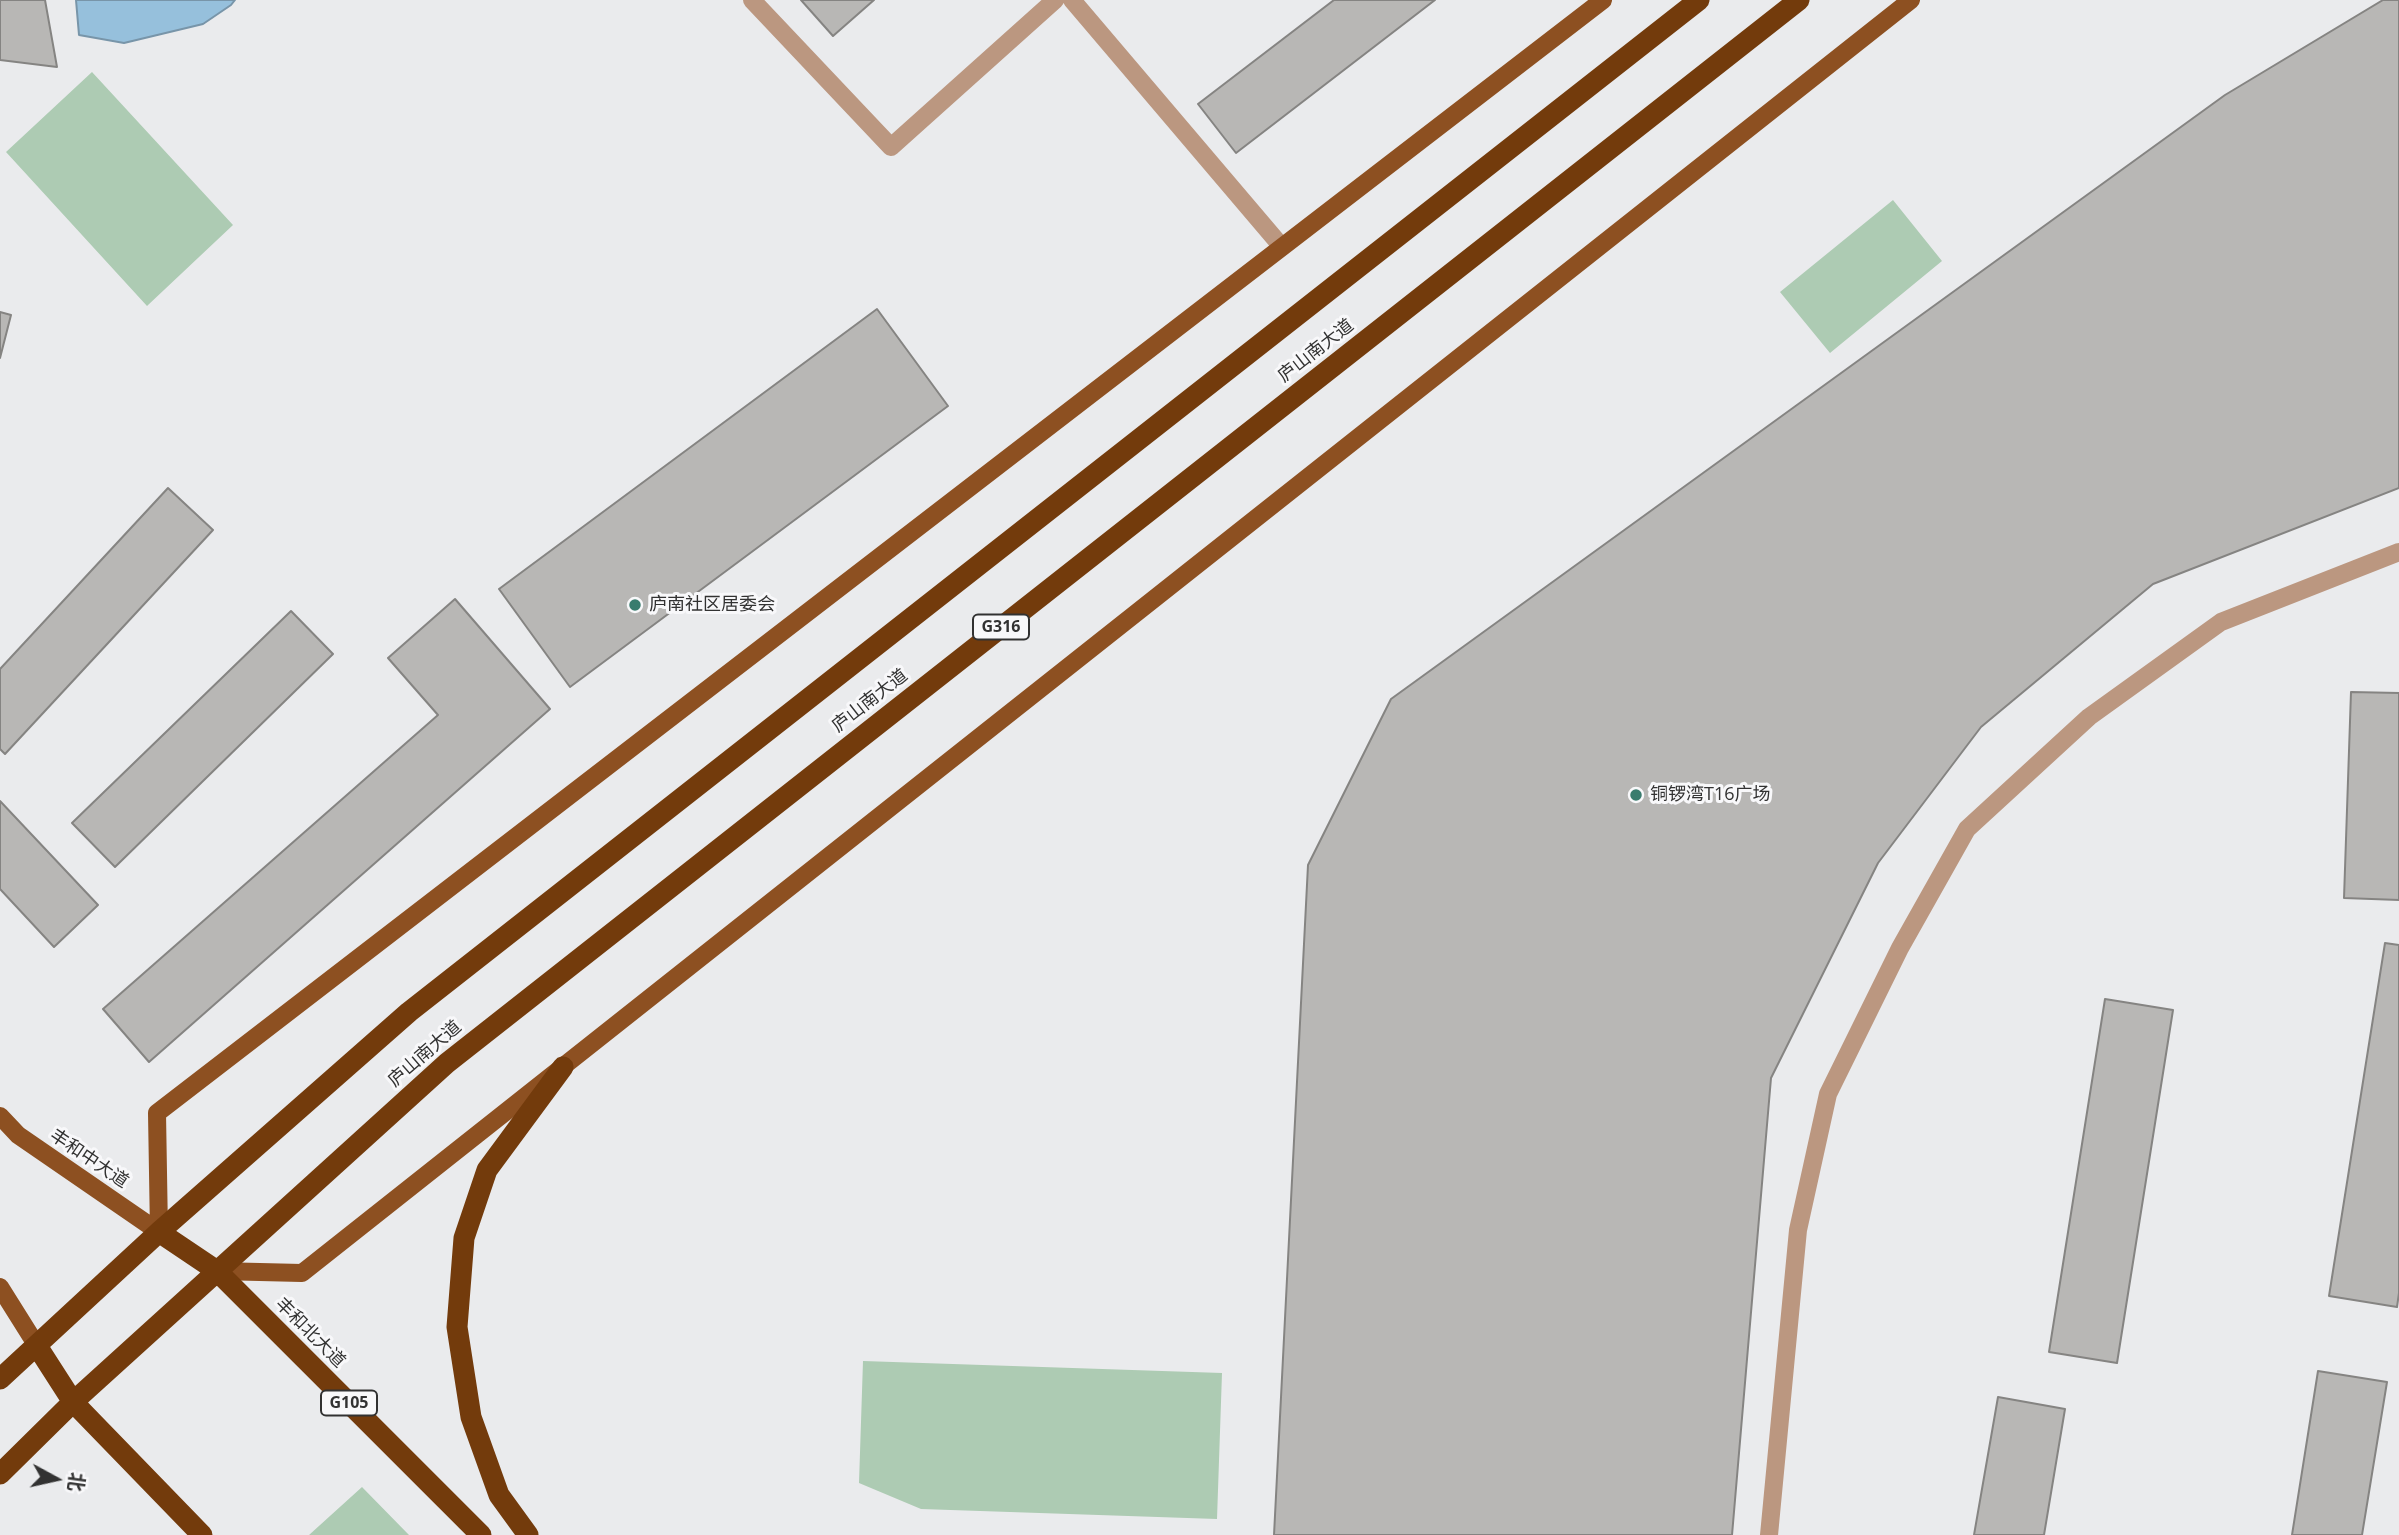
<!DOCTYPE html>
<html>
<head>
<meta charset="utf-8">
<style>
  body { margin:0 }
  #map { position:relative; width:2399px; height:1535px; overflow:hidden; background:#eaebed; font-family:"Open Sans","Noto Sans SC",sans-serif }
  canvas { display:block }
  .north { position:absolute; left:21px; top:1444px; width:70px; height:70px; -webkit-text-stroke:5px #f8f8fa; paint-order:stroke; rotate:98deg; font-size:19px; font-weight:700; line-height:28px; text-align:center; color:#323232 }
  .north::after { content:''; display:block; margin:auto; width:24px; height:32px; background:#323232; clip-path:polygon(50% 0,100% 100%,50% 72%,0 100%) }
</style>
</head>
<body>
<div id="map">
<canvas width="2399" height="1535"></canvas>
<div class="north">北</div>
</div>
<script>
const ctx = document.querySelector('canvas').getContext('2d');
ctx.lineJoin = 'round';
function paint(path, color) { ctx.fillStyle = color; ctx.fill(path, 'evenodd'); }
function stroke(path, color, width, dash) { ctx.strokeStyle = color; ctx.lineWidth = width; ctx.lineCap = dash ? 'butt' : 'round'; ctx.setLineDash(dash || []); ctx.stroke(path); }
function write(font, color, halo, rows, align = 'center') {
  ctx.font = font + ' "Open Sans","Noto Sans SC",sans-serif'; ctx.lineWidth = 6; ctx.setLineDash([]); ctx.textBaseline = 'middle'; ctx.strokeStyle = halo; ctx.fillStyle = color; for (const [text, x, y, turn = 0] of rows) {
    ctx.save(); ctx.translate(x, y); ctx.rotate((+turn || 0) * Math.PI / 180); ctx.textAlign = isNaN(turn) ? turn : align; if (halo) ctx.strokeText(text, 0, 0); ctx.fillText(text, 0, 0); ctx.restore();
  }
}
const green = new Path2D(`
  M92,72l141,153 -86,81 -141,-154z
  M1893,200l49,61 -112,92 -50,-61z
  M863,1361l359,12 -5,146 -296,-10 -62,-26z
  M362,1487l47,48h-100z`);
const water = new Path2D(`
  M76,0h159l-4,5 -28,19 -79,19 -45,-8z`);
const building = new Path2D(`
  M0,0h45l12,67 -57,-7z
  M801,0h73l-41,36z
  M1334,0h101l-199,153 -38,-49z
  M2383,0h16v488l-246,96 -172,143 -103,136 -107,215 -39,457h-458l34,-670 83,-166 834,-604z
  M877,309l71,97 -378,281 -71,-98z
  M0,312l11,3 -11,43z
  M168,488l45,42 -208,224 -5,-5v-80z
  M455,599l95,110 -401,353 -46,-53 335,-294 -50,-57z
  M291,611l42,43 -218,213 -43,-44z
  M2351,692l48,1v207l-55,-2z
  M0,801l98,104 -44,42 -54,-58z
  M2385,943l14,2v348l-2,14 -68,-11z
  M2105,999l68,11 -56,353 -68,-11z
  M2318,1371l69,11 -25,153h-70z
  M1998,1397l67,12 -21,126h-70z`);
const street = new Path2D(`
  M752,0l139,147 164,-147
  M1072,0l210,247
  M1769,1535l29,-305 30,-136 72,-146 67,-119 122,-112 132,-95 178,-70`);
const primary = new Path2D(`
  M0,1116l18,19 141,97
  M159,1232l-2,-119 1446,-1113
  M217,1271l85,2 1609,-1273
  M0,1287l37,59`);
const highway = new Path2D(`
  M159,1232l58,39 264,264
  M37,1346l36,56 129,133
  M0,1379l159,-147 250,-220 1290,-1012
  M0,1474l73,-72 374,-339 1352,-1063
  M528,1535l-29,-40 -28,-78 -14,-90 7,-89 23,-68 76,-103`);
const markers = [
  [635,605,7,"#397c6e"],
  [1636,795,7,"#397c6e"]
];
const shields = [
  [1001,627,56],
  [349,1403,56]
];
const shieldNames = [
  ["G316",1001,627],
  ["G105",349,1403]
];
const streetNames = [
  ["庐山南大道",1316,351,-38],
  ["庐山南大道",870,701,-38],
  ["庐山南大道",425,1054,-41],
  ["丰和中大道",89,1159,34],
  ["丰和北大道",310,1333,45]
];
const poiNames = [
  ["庐南社区居委会",649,605],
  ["铜锣湾T16广场",1650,795]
];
paint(green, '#adcbb3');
paint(water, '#96c0dc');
stroke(water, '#7895a9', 2);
paint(building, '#b8b7b5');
stroke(building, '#858482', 2);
stroke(street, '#bb9780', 18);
stroke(primary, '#8d5021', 18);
stroke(highway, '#733b0c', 21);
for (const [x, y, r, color] of markers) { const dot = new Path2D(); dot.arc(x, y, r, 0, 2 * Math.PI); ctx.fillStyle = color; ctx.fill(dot); stroke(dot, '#f8f8fa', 2.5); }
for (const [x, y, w] of shields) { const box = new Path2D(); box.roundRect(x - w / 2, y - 12.5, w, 25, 5); ctx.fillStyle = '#f8f8fa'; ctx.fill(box); stroke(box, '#323232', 2); }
write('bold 16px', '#323232', null, shieldNames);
write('18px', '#323232', '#f8f8fa', streetNames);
write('18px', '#323232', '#f8f8fa', poiNames, 'left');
</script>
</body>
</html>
